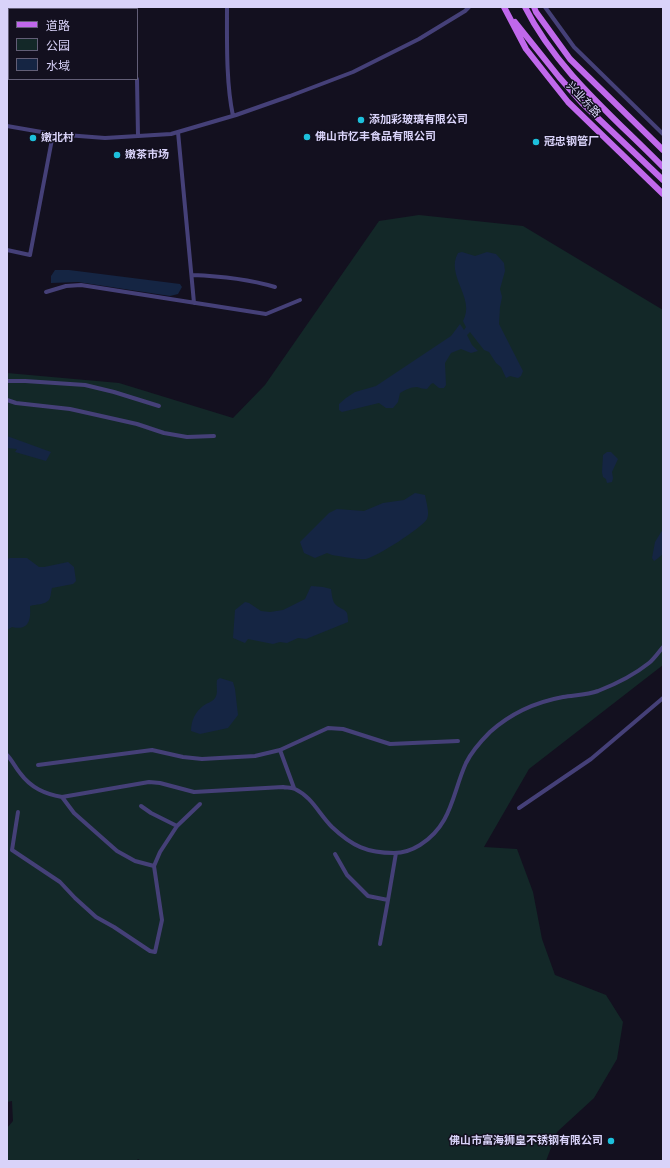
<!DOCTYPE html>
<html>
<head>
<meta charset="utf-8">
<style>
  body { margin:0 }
  #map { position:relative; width:670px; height:1168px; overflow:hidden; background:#13101f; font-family:"Varela Round","Noto Sans SC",sans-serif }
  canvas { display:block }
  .frame { position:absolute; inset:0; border:8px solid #d9d3f9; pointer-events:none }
  .legend { position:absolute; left:8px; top:8px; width:130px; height:72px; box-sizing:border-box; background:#13101f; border:1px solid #625e76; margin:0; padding:5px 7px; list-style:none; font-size:12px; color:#d9d3f9 }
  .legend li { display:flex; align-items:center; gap:8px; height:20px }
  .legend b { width:20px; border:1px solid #625e76 }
</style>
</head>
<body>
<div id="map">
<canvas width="670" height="1168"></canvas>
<div class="frame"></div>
<ul class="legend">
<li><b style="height:5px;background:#c068eb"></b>道路</li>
<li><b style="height:11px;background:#132828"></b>公园</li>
<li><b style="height:11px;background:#152543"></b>水域</li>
</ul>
</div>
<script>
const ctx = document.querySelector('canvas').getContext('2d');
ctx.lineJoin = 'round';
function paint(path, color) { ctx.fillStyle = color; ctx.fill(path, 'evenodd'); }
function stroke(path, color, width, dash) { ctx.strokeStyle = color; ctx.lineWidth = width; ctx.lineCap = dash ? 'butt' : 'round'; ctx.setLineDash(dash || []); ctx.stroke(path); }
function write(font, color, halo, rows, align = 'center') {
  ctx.font = font + ' "Varela Round","Noto Sans SC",sans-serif'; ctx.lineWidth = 3; ctx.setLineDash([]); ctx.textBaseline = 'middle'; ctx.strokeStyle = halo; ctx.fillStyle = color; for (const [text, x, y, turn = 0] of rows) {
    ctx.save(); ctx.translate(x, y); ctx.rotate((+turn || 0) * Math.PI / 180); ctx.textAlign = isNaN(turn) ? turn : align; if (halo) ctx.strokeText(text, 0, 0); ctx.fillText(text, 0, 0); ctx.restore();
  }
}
const green = new Path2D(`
  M419,215l104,11 140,84v355l-134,104 -45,78 33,2 16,43 9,47 13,36 51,20 17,27 -6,37 -23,39 -37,34 -11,29h-405l-3,-2 -2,2h-129v-33l6,-7 -1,-20 -5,1v-729l112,10 114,35 32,-33 114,-164z`);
const water = new Path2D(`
  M462,252l13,4 12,-4 9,2 8,9 1,8 -5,18 2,8 -2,10 -1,17 24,47 -2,5 -3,2 -8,-2 -4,2 -5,-11 -5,-4 -7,-11 -5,-2 -14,-18 -3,3 5,10 6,6 -7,2 -10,-4 -10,4 -6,10 1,22 -2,3h-5l-6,-5 -2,1 -4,5c-4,0 -6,-1 -10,-2 -6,0 -12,3 -17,6l-2,9 -5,6h-7l-7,-5 -37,9 -3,-2v-6l7,-6 9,-6 21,-6 75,-50 9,-12 4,6 2,-3 -3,-6c13,-23 -18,-45 -5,-68z
  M55,270h14l111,14 2,3 -4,7 -8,2 -92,-14 -27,1v-7z
  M7,436l44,16 -5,9 -31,-9 2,-3 -10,-1z
  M607,452h4l7,7 -6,13 1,6 -1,4 -5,1 -1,-4 -3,-2 -1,-5 1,-17z
  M415,493l10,2c1,7 5,18 2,24 -5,9 -51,38 -61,40 -6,1 -27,-3 -34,-4l-5,-2 -12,5 -11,-5 -4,-11 29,-29 8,-4 27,2 19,-8 21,-3z
  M663,529v25l-6,5 -3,2 -2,-3 3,-16z
  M10,558h17l12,9h5l24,-5 6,5 2,14 -3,3 -21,4c-1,3 -1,9 -3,12 -4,5 -13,4 -19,6 1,14 -1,25 -18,21l-5,3v-71z
  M311,586l12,1 8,2c1,6 1,12 5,16 9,7 12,3 12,17l-42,17 -8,-1 -11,5 -7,-1 -7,2 -25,-5 -3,4 -12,-5 2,-28 10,-8 4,1 12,8 9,1 13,-2 22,-11z
  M220,678l13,4 2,7 3,26 -10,13 -28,6 -9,-3c0,-10 4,-19 12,-25 5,-4 11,-4 13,-10 2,-3 0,-11 1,-16z`);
const street = new Path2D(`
  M136,7v2
  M227,7c0,35 -1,76 6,109
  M545,7l29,40 89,87
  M137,79l1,57
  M7,126l46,8 52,4 66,-4 65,-19 54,-19 63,-24 66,-33 46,-28 4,-4
  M178,132l16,171
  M7,250l23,5 23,-121
  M192,275c28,1 56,4 83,12
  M46,292l20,-6 15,-1 185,29 34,-14
  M7,381h18l60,4 29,7 45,14
  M7,400l9,3 54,6 67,15 27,9 23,4 27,-1
  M280,750l14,38
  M7,755c5,5 8,12 13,18 11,15 25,21 42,24l87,-15 11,1 34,9 89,-5c3,1 8,0 12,2 17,8 24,25 37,38 20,19 35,26 62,26 10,0 18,-3 26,-8 32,-20 32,-51 46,-82 6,-12 15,-22 24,-31 20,-18 46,-30 73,-35 12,-2 24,-2 35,-6 18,-7 36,-16 51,-28 5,-4 9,-10 14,-16
  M38,765l114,-15 31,7 19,2 53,-3 25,-6 48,-22 15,1 47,15 68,-3
  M62,797l12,16 43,38 18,10 19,5
  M141,806l10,7 26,13
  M519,808l72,-49 72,-61
  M18,812l-6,38 48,32 15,16 21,19 18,10 36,24 5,1 7,-32 -8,-54 6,-14 17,-26 23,-22
  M335,854l12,21 21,21 20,4
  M380,944l8,-44 8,-47`);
const primary = new Path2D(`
  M504,7l22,42 42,53 95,92
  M525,7c32,64 89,110 138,160
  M534,7l2,5 34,47 93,91
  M515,22l44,55 23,26 81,77`);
const markers = [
  [361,120,4,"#1dc0dc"],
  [307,137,4,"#1dc0dc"],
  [33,138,4,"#1dc0dc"],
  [536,142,4,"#1dc0dc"],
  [117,155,4,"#1dc0dc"],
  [611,1141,4,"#1dc0dc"]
];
const streetNames = [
  ["兴业东路",583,100,47]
];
const poiNames = [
  ["添加彩玻璃有限公司",369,120],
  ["佛山市忆丰食品有限公司",315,137],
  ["嫩北村",41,138],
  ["冠忠钢管厂",544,142],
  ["嫩茶市场",125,155],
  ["佛山市富海狮皇不锈钢有限公司",603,1141,"right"]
];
paint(green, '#132828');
paint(water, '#152543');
stroke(street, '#454078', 4);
stroke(primary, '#c068eb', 6);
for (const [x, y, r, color] of markers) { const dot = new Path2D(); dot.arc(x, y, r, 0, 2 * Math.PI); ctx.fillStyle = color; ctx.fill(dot); stroke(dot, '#13101f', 1.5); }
write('11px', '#d9d3f9', '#13101f', streetNames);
write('bold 11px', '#d9d3f9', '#13101f', poiNames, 'left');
</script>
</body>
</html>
